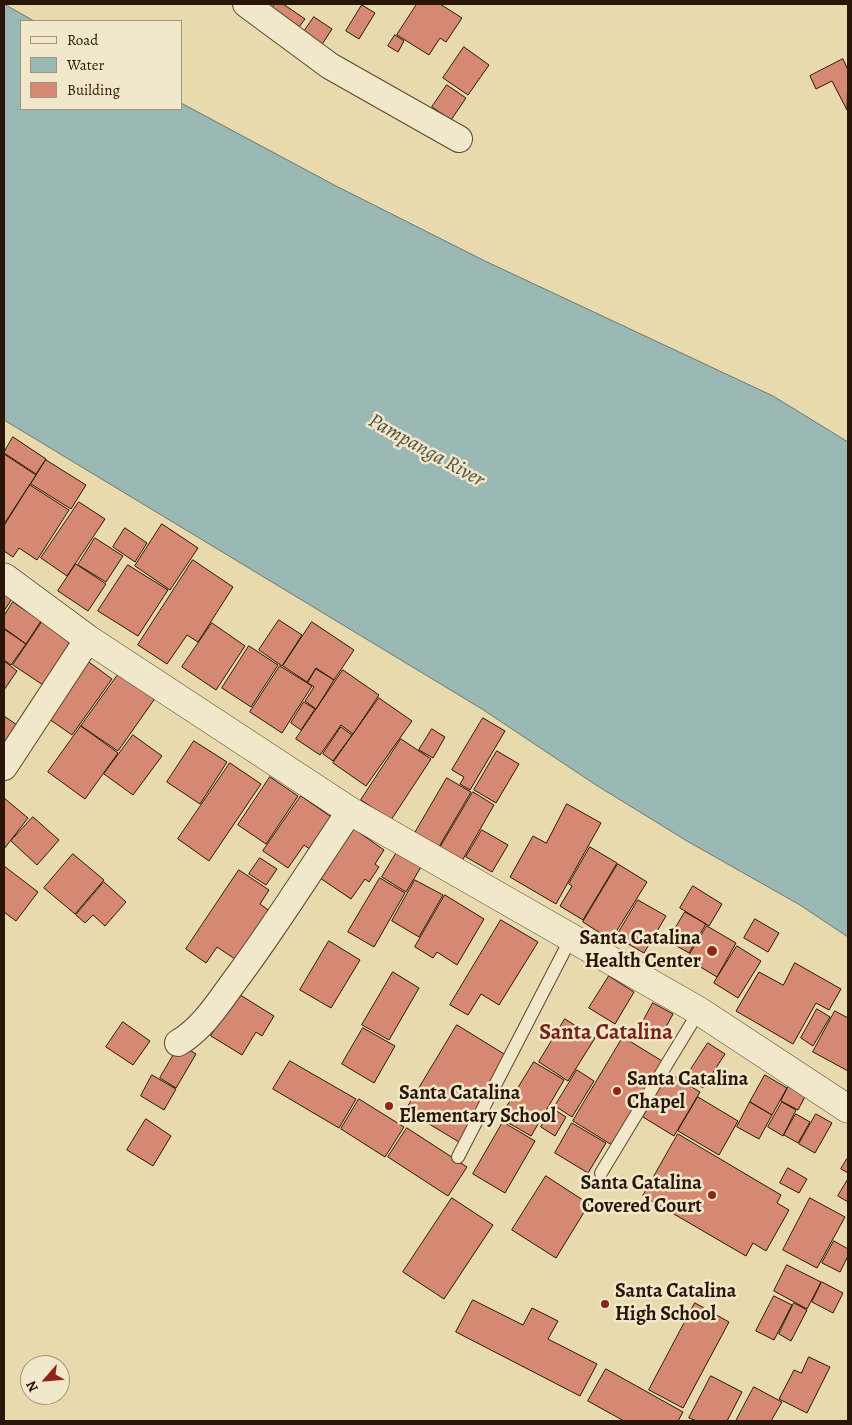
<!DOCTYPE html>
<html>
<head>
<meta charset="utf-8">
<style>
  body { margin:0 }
  #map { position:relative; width:852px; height:1425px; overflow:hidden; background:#e9daad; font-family:Alegreya,serif }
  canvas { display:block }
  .frame { position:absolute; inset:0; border:5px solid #2a1608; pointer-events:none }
  .legend { position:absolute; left:20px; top:20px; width:162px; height:90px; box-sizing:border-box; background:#f1e7ca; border:1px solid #a1937c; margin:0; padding:6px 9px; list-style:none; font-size:15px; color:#2a1608 }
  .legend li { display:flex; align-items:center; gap:10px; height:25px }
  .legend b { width:25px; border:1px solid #a1937c }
  .north { position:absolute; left:20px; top:1355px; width:50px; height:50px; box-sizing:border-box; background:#f1e7ca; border:1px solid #a1937c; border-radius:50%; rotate:243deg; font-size:14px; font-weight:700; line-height:20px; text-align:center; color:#2a1608 }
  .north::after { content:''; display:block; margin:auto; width:18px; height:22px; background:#8f2418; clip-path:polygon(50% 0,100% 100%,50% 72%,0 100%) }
</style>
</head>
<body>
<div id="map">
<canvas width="852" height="1425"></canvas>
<div class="frame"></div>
<ul class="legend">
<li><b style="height:6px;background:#f1e7ca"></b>Road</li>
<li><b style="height:14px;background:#9ab8b4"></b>Water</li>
<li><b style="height:14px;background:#d58972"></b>Building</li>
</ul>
<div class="north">N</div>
</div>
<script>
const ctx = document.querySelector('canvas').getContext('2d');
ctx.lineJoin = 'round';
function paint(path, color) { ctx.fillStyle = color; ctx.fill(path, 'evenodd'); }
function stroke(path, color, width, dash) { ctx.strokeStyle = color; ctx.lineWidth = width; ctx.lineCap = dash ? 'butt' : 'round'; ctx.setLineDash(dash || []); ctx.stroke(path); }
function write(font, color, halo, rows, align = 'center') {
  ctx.font = font + ' Alegreya,serif'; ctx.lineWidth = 5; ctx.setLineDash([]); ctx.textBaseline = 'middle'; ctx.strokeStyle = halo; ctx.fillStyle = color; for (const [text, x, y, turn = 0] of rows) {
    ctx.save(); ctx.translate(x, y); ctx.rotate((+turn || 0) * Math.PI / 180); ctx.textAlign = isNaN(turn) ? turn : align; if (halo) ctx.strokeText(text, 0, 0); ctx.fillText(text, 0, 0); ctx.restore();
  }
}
const water = new Path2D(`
  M4,4l30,17h-13v88h160v-6l155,83 149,75 288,135 75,46v495l-48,-32 -113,-64 -91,-56 -114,-76 -478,-289z`);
const building = new Path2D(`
  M275,4h8l22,15 -9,12 -27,-20z
  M417,4h23l22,14 -16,24 -6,-4 -11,17 -32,-20z
  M362,5l13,8 -16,26 -13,-8z
  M314,17l18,12 -13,20 -18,-13z
  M395,35l9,6 -6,11 -10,-6z
  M464,47l25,18 -21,30 -25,-17z
  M843,59l5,11 -1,40 -15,-29 -16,8 -6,-13z
  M447,85l19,13 -15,22 -19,-13z
  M13,437l33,22 -10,15 -32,-21z
  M4,454l32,21 -32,49z
  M46,460l40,25 -15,24 -40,-25z
  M30,485l39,25 -32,50 -18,-12 -6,9 -9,-6v-25z
  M79,502l26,17 -38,57 -26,-18z
  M162,524l36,24 -28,42 -35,-24z
  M125,528l22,15 -12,19 -22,-15z
  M95,538l28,18 -17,26 -28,-17z
  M193,560l40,27 -35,55 -11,-7 -20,29 -29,-19z
  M76,564l30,20 -18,27 -30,-20z
  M128,565l40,25 -30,46 -40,-25z
  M4,586l11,8 -11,17z
  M13,602l28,19 -15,23 -22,-16v-12z
  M44,619l32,22 -30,46 -33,-22z
  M279,620l23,15 -20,31 -23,-16z
  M312,622l42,28 -20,30 -18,-12 -9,14 -24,-16z
  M212,623l33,23 -29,44 -34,-23z
  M4,629l22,15 -15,21 -7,-5z
  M249,646l29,19 -27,42 -29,-19z
  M82,657l30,22 -40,56 -30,-21z
  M4,661l13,10 -13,19z
  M280,666l32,20 -30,47 -32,-21z
  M316,669l18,11 -18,29 -11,-8 9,-14 -6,-4z
  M343,670l36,25 -26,39 -12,-9 -21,30 -24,-16z
  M120,672l36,25 -38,54 -37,-25z
  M379,698l33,23 -46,65 -33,-23z
  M304,702l11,7 -14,21 -10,-7z
  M4,716l13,9 -13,19z
  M483,718l22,13 -35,59 -10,-6 4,-7 -12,-7z
  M81,726l37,27 -33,46 -37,-27z
  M341,727l11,8 -19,26 -10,-7z
  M432,729l13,8 -12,21 -14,-8z
  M133,735l29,21 -29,39 -29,-21z
  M401,739l30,20 -40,61 -30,-20z
  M194,741l33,21 -27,42 -33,-22z
  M497,751l22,13 -23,39 -22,-13z
  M230,763l31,21 -52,77 -31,-22z
  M270,777l28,19 -32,48 -28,-19z
  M447,778l24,14 -35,60 -24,-14z
  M473,792l21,13 -35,61 -22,-13z
  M301,796l36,25 -22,32 -11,-8 -16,23 -25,-17z
  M4,798l24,20 -24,31z
  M567,804l34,19 -45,81 -46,-27 23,-41 13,7z
  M33,817l26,23 -22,25 -26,-24z
  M353,828l31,22 -9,14 4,3 -10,15 -4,-3 -14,20 -31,-21z
  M482,830l26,15 -16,27 -26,-15z
  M590,847l27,16 -34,57 -23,-14 12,-20 -3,-2z
  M397,852l24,15 -15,25 -24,-15z
  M73,854l31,26 -29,34 -31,-26z
  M260,858l17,11 -11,16 -17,-11z
  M618,864l29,18 -36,58 -28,-18z
  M4,866l34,26 -22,29 -12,-9z
  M239,870l30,20 -9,14 11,8 -33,49 -21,-14 -11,16 -20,-14z
  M380,878l25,15 -31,54 -26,-15z
  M415,880l28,15 -24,42 -27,-16z
  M104,882l22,20 -21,24 -12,-11 -8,8 -9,-8z
  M693,886l29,18 -13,22 -29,-18z
  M445,895l39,24 -27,46 -20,-13 -4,6 -18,-11z
  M638,900l28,16 -22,37 -28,-16z
  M685,912l21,12 -17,29 -21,-12z
  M755,919l24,14 -11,19 -24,-14z
  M501,920l37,22 -39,63 -18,-11 -13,21 -18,-10z
  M707,926l29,17 -19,34 -30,-18z
  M329,941l31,19 -29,48 -31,-18z
  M737,946l24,15 -23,37 -24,-15z
  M795,963l46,26 -12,21 -13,-7 -23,41 -57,-33 23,-39 24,13z
  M393,972l26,16 -30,52 -27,-15z
  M609,976l25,16 -19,32 -26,-16z
  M237,993l37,23 -12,20 -6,-4 -14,23 -31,-19z
  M653,1003l20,11 -14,26 -20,-11z
  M817,1009l13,8 -17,29 -12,-8z
  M835,1011l13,7v53l-35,-19z
  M565,1019l30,19 -27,43 -29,-19z
  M123,1022l27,19 -17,24 -27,-18z
  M457,1025l52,32 -50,85 -53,-32z
  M363,1028l32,18 -21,37 -32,-19z
  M623,1037l39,24 -50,84 -39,-24z
  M708,1043l17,11 -22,34 -17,-11z
  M180,1044l16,10 -20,34 -16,-10z
  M290,1061l66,38 -17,29 -66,-39z
  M534,1062l30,18 -33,56 -31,-18z
  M577,1070l17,11 -22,36 -17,-11z
  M669,1073l31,19 -26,44 -31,-19z
  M152,1075l24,14 -12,21 -23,-14z
  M765,1075l22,13 -15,27 -22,-13z
  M792,1080l17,9 -11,21 -17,-9z
  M698,1097l40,24 -19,34 -41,-24z
  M359,1099l45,28 -19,30 -44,-28z
  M750,1102l22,13 -13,24 -22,-12z
  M782,1102l14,8 -13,26 -15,-9z
  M552,1108l14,9 -11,19 -14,-9z
  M796,1114l14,8 -12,21 -14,-8z
  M816,1114l16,9 -17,30 -16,-9z
  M146,1119l25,17 -18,30 -26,-16z
  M503,1122l32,19 -30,52 -32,-19z
  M572,1123l34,20 -18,30 -33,-20z
  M407,1128l60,39 -19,29 -60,-39z
  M678,1134l103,61 -4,8 12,7 -23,41 -13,-8 -7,13 -103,-60z
  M847,1159l1,1v13l-7,-4z
  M788,1168l19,11 -8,14 -19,-10z
  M546,1176l43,28 -33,54 -44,-28z
  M848,1179v23l-10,-6z
  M452,1198l41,27 -49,74 -41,-27z
  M810,1198l35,19 -28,51 -34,-18z
  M834,1241l14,8v7l-8,16 -18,-9z
  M787,1265l34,17 -14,27 -33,-18z
  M822,1282l21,11 -10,20 -21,-11z
  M774,1296l18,9 -18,35 -18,-9z
  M473,1300l50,25 9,-17 26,13 -10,18 49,25 -17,32 -124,-64z
  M695,1303l34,19 -46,86 -34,-18z
  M794,1303l13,7 -16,31 -12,-7z
  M809,1357l21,10 -23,46 -28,-14 15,-29 7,3z
  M606,1369l77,43 -5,9h-54l-36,-20z
  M711,1376l31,16 -15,29h-30l-8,-3z
  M754,1387l28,15 -11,19h-35z`);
const lane = new Path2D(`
  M458,1157l113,-219
  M601,1173l98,-162`);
const street = new Path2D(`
  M246,4l84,62 129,73
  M4,767l84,-128
  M178,1043c27,-16 42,-43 61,-68 39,-53 74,-109 111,-164`);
const secondary = new Path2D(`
  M4,577l84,62 262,172 349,200 149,98`);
const markers = [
  [712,951,6,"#8f2418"],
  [617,1091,5,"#8f2418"],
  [389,1106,5,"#8f2418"],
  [712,1195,5,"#8f2418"],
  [605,1304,5,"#8f2418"]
];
const poiNames = [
  ["Santa Catalina",701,939,"right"],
  ["Health Center",701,962,"right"],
  ["Santa Catalina",627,1080],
  ["Chapel",627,1103],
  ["Santa Catalina",399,1094],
  ["Elementary School",399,1117],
  ["Santa Catalina",702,1184,"right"],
  ["Covered Court",702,1207,"right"],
  ["Santa Catalina",615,1292],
  ["High School",615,1315]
];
const waterNames = [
  ["Pampanga River",426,451,29]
];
const quarterNames = [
  ["Santa Catalina",606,1034]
];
paint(water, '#9ab8b4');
stroke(water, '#6d776f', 1);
paint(building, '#d58972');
stroke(building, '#2a1608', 1);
stroke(lane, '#5a4731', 14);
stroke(street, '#5a4731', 28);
stroke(secondary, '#2a1608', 29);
stroke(lane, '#f1e7ca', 12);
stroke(street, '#f1e7ca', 26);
stroke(secondary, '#f1e7ca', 28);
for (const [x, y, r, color] of markers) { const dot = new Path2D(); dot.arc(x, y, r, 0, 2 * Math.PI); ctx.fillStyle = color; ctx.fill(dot); stroke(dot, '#f1e7ca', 2); }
write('bold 20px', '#2a1608', '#f1e7ca', poiNames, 'left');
write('italic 21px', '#514f44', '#f1e7ca', waterNames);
write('bold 22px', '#7a1f14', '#f1e7ca', quarterNames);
</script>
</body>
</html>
